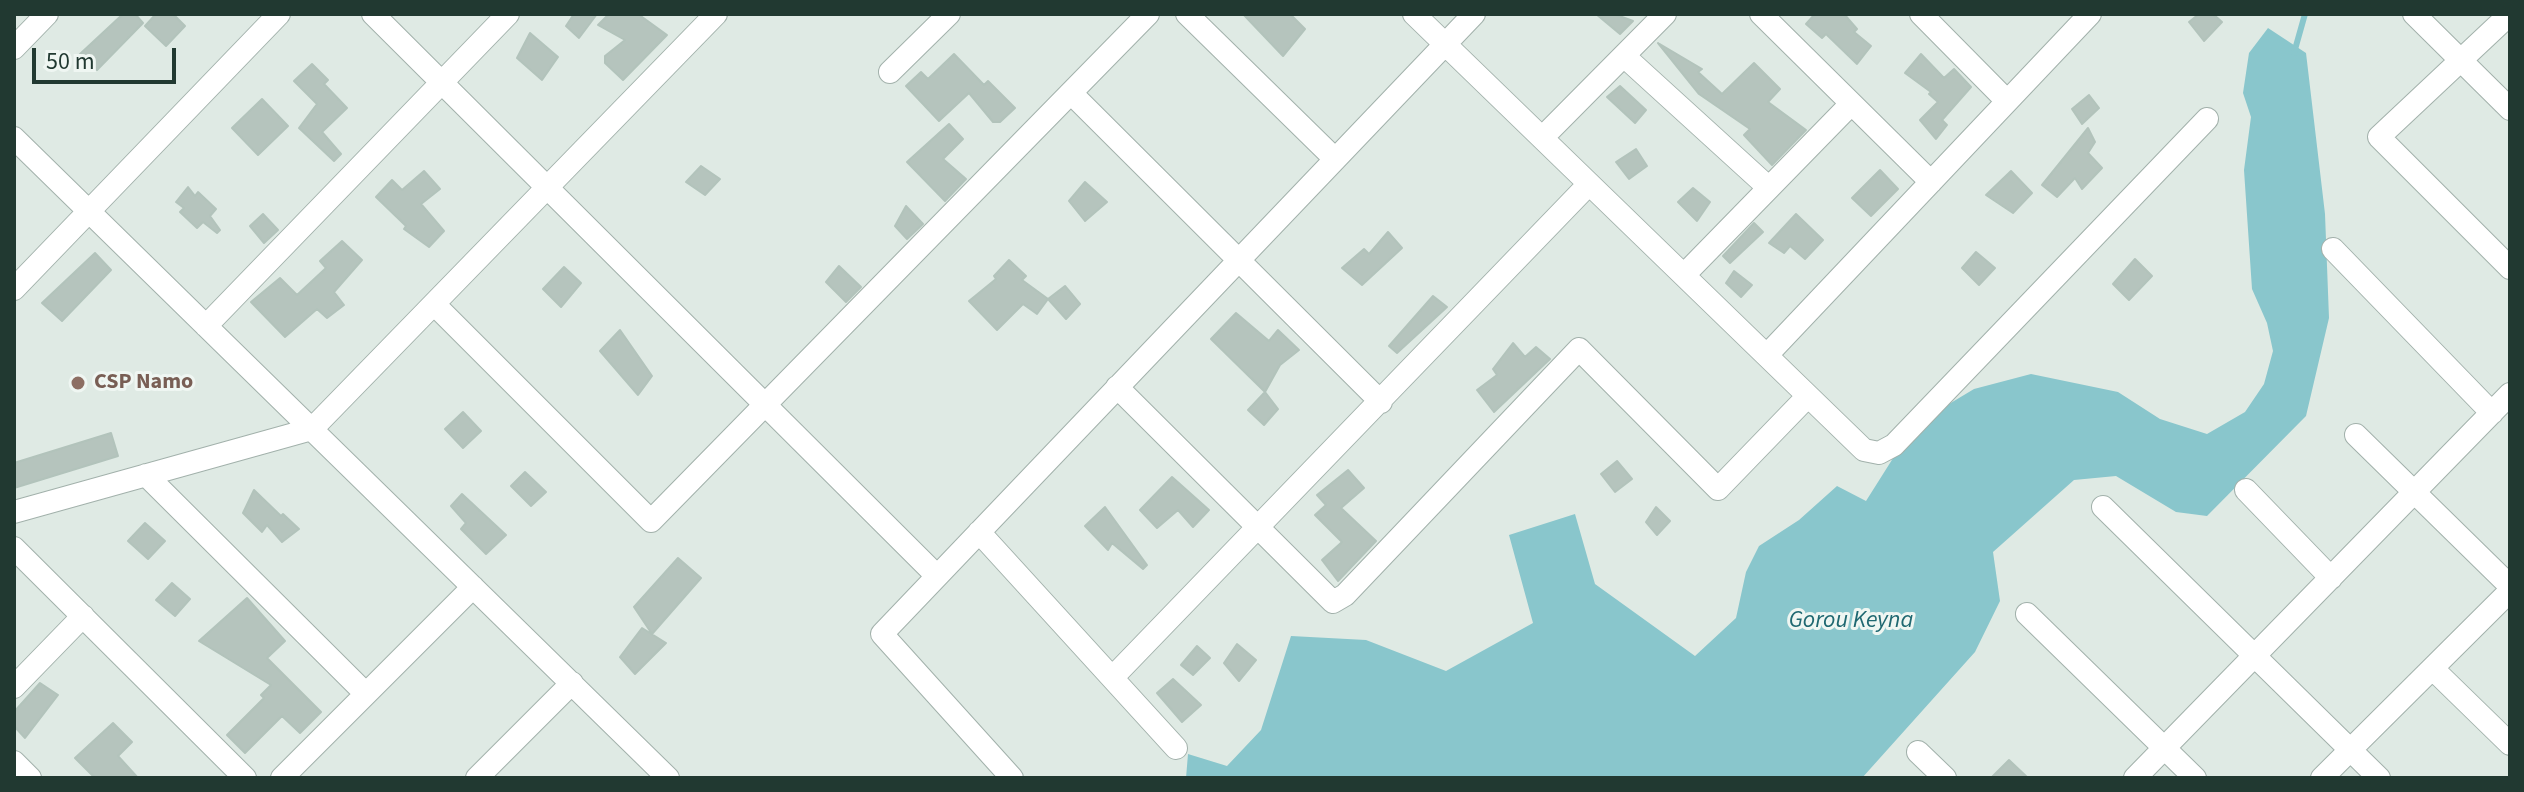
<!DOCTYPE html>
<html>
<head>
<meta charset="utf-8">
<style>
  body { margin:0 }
  #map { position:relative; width:2524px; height:792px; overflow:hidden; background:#dfeae4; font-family:"Source Sans 3",sans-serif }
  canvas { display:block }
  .frame { position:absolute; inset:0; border:16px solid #213931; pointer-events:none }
  .scale { position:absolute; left:32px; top:48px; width:144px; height:36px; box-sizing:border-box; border:4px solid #213931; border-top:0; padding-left:10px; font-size:24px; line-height:28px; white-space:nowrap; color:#213931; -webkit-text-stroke:6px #eff6f2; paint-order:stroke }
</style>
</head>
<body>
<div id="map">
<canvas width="2524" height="792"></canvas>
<div class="frame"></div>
<div class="scale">50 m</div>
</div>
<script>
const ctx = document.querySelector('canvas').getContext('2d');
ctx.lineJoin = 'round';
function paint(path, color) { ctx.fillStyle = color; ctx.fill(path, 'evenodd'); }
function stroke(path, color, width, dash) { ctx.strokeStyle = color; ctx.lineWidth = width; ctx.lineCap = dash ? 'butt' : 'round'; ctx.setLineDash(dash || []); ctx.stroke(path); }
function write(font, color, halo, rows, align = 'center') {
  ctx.font = font + ' "Source Sans 3",sans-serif'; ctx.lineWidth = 6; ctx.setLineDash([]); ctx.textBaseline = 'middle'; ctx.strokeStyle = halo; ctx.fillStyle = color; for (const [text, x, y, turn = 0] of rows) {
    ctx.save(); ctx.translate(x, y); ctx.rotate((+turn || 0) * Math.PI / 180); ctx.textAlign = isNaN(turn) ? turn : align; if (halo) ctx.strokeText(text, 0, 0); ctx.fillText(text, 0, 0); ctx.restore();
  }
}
const water = new Path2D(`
  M2268,28l38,25 19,161 4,104 -23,98 -99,100 -31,-4 -60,-36 -42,4 -81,72 7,49 -25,51 -113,126h-676l2,-24 39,12 34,-36 30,-94 75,4 80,31 87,-48 -24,-88 66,-21 20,70 100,72 41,-38 10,-46 13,-26 40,-26 38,-34 29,15 48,-76 60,-36 57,-15 87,18 42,27 47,15 38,-22 19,-28 9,-33 -6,-28 -15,-34 -8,-119 7,-53 -8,-24 6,-40z`);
const stream = new Path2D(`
  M2294,53l11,-39`);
const building = new Path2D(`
  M123,14h12l8,9 -46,47 -17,-16z
  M156,14h17l12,12 -19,20 -21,-20z
  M574,14h23l-18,24 -13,-12z
  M609,14h29l29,21 -44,45 -18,-17v-7l20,-16 -27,-15z
  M1243,14h47l15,15 -22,27z
  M1596,14h18l19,7 -13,13z
  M1815,14h29l13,15 -3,3 17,14 -14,18 -31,-30 -4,4 -16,-14z
  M2199,14h14l9,8 -18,19 -15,-19z
  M530,33l28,24 -16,23 -25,-22z
  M1658,43l44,26 -4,3 24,22 32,-31 26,26 -12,13 38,28 -34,35 -28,-30 6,-6 -51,-35z
  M954,54l30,31 4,-4 27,27 -15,14h-7l-24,-29 -30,28 -33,-35 15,-14 7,7z
  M1921,54l23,24 10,-9 17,18 -29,33 5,5 -11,14 -16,-19 18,-18 -9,-8 2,-2 -26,-19z
  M312,64l16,16 -4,4 23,24 -25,24 19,22 -7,7 -35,-33 18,-24 -23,-23z
  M1620,86l26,24 -11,13 -28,-26z
  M2089,95l10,13 -17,16 -10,-15z
  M262,99l26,27 -30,29 -26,-27z
  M949,124l14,15 -20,20 23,20 -21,22 -38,-39z
  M2088,128l7,14 -7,11 14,15 -20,21 -7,-11 -18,19 -15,-12z
  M1636,149l11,17 -18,13 -13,-17z
  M701,166l19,13 -15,16 -19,-13z
  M1880,170l18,19 -27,27 -19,-18z
  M424,171l16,18 -19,15 23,27 -15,16 -25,-18 2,-3 -30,-29 16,-17 10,10z
  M2011,171l21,22 -19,20 -27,-18z
  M1085,182l22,20 -22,19 -16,-20z
  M188,187l7,9 3,-4 18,17 -6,7 10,14 -3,3 -14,-11 -6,6 -17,-16 4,-4 -8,-6z
  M1693,188l17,14 -13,19 -19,-19z
  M906,206l17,18 -16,15 -12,-13z
  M263,214l15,16 -14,13 -14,-17z
  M1796,214l27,26 -18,19 -15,-13 -6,7 -15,-10z
  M1754,223l9,9 -33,31 -7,-7z
  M1388,232l14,16 -40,37 -20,-17 22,-19 5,5z
  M342,241l20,19 -28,32 10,13 -17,13 -10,-9 -32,28 -34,-35 29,-24 17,17 29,-27 -6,-7z
  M1976,252l19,16 -16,17 -17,-17z
  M95,253l16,17 -49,51 -20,-18z
  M2135,259l17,17 -23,24 -16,-16z
  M1009,260l17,16 -4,4 26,19 -11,15 -14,-10 -26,26 -28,-29 27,-22 -2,-3z
  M839,266l22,21 -15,15 -20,-20z
  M564,267l17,16 -20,24 -18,-18z
  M1734,271l18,14 -11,12 -15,-14z
  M1065,286l15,18 -14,15 -18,-20z
  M1433,296l14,11 -50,46 -8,-7z
  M1236,313l33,28 9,-11 21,20 -19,15 -15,27 -54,-53z
  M620,330l32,46 -14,19 -38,-44z
  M1513,343l12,14 11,-10 14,12 -56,53 -17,-22 20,-15 -4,-6z
  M1265,392l13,17 -14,16 -16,-15z
  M463,412l18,19 -18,17 -18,-19z
  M111,433l7,23 -104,32v-25z
  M1617,461l15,18 -17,13 -14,-18z
  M1348,470l16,18 -23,20 35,33 -38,40 -16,-21 20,-18 -27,-27 11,-10 -9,-10z
  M525,472l21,20 -15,14 -20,-20z
  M1172,477l37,33 -16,17 -15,-17 -21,18 -17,-18z
  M254,490l27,26 2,-2 16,15 -17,13 -15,-17 -5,7 -19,-19z
  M462,494l44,41 -20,19 -25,-25 5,-6 -15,-17z
  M1105,507l42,58 -4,4 -31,-26 -4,7 -23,-24z
  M1656,507l14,14 -13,14 -11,-13z
  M145,523l20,18 -17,18 -20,-18z
  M678,558l23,20 -49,56 -18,-27z
  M172,583l18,16 -15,17 -19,-16z
  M247,598l38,43 -18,17 54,54 -21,21 -18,-17 -37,37 -18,-18 37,-37 -3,-3 10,-10 -72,-44z
  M642,628l24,15 -31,31 -15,-17z
  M1237,644l19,16 -17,21 -15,-18z
  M1197,646l13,12 -17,17 -12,-10z
  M1173,679l28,26 -19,17 -25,-29z
  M40,683l18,12 -33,43 -11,-12v-14z
  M113,723l19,19 -14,14 20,22h-43l-20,-20z
  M2009,760l19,18h-37z`);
const minor = new Path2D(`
  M373,14l564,562
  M1187,14l148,145
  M1414,14l450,436 15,3 15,-8 313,-326
  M1761,14l170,168
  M1921,14l86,87
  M2414,14l96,95
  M2510,14l-131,123 131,131
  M14,48l33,-34
  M1624,56l145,132
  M890,72l59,-58
  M1071,93l310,309
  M14,138l654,640
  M1542,138l123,-124
  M2333,249l159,164
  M1684,275l166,-170
  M14,289l265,-275
  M434,304l217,217 497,-507
  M206,326l302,-312
  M1767,355l323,-341
  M1117,387l216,215 12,-7 234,-246 139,140 90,-93
  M2356,435l154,151
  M146,475l220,219
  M2246,490l85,88
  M2103,507l276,271
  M14,512l298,-83 404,-415
  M979,532l197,216
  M14,548l231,230
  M2027,614l168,164
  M2433,669l77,75
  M1113,677l476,-493
  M14,687l69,-71
  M1918,752l27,26
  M14,762l16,16
  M282,778l191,-191
  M477,778l95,-95
  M1012,778l-130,-144 592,-620
  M2135,778l375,-384
  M2322,778l188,-187`);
const markers = [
  [78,383,8,"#8d6e63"]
];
const educationNames = [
  ["CSP Namo",94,383]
];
const waterNames = [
  ["Gorou Keyna",1851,622]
];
paint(water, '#89c6cc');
stroke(stream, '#89c6cc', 6);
paint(building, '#b5c4bd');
stroke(building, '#b2c3bb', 2);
stroke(minor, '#a2b1ab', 24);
stroke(minor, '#fff', 22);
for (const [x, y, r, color] of markers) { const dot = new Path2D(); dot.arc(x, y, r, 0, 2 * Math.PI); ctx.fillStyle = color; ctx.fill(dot); stroke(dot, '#eff6f2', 3); }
write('bold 22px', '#785e54', '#eff6f2', educationNames, 'left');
write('italic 24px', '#1f6871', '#eff6f2', waterNames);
</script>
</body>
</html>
